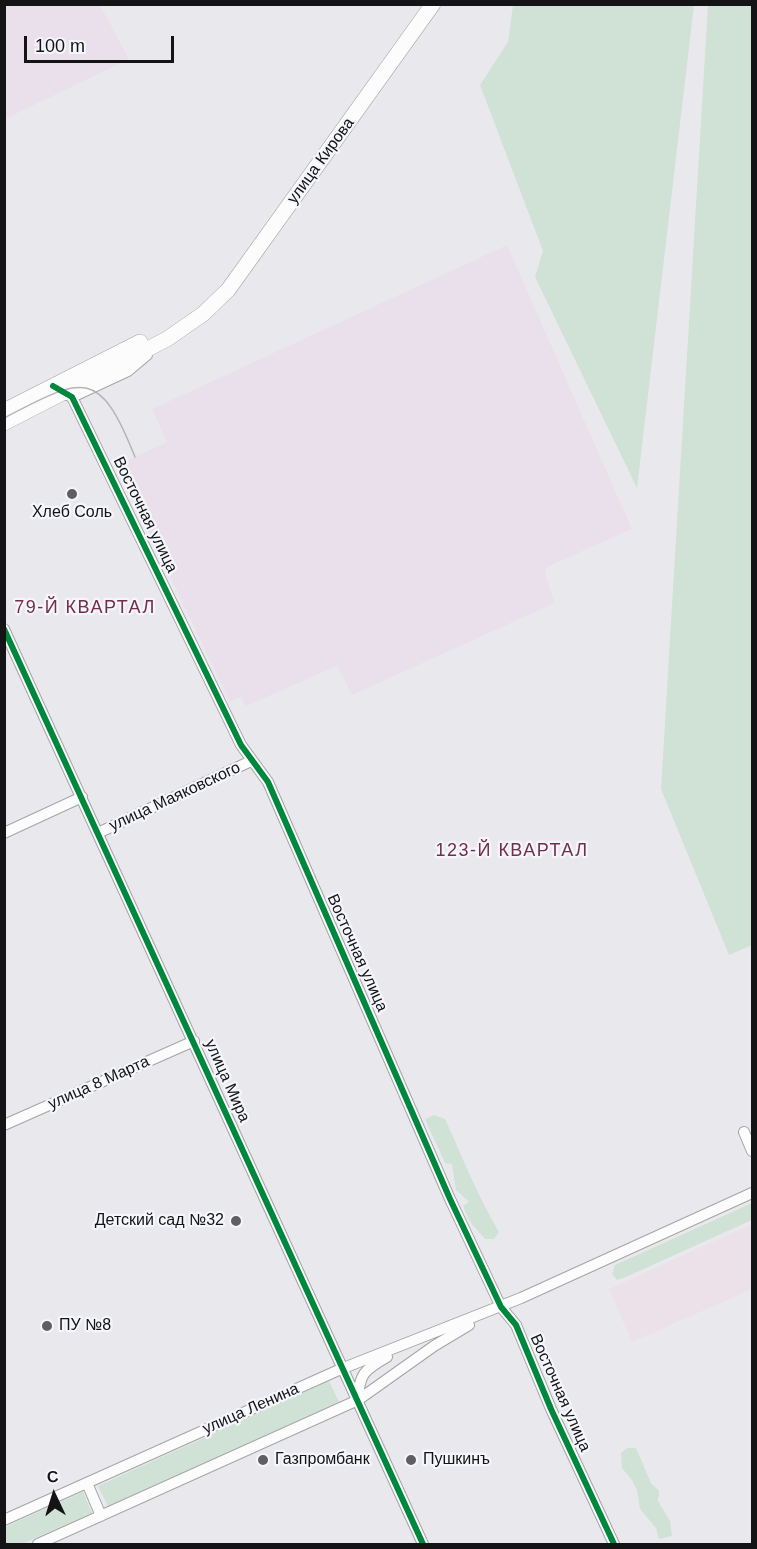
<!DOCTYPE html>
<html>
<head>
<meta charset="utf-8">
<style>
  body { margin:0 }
  #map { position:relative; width:757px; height:1549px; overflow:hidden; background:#e9e9ed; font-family:Arial,sans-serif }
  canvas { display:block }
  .frame { position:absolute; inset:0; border:6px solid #141416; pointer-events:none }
  .north { position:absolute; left:24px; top:1465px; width:60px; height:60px; -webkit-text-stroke:4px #f5f6fb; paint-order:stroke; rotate:356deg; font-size:16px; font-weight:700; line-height:24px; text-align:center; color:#141416 }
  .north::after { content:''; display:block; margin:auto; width:21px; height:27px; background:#141416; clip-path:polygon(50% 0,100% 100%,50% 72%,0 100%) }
  .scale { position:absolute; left:24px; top:36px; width:150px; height:27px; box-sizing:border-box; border:3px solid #141416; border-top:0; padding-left:8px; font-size:18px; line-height:21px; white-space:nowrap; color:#141416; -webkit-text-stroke:4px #f5f6fb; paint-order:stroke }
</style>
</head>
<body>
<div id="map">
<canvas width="757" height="1549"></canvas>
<div class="frame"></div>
<div class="north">С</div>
<div class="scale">100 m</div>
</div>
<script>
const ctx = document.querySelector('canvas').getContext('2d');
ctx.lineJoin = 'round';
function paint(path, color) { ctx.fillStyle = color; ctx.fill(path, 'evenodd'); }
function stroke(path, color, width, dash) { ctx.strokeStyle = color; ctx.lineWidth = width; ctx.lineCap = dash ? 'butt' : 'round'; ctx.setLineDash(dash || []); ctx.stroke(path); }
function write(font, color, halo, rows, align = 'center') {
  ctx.font = font + ' Arial,sans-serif'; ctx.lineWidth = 4.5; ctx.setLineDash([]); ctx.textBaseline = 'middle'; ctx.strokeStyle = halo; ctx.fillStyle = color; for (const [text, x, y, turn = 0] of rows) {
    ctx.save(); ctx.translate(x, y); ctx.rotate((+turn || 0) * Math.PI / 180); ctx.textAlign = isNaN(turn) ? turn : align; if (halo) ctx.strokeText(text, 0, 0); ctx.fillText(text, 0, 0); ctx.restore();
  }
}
const commercial = new Path2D(`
  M752,1224v65l-120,53 -23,-53z`);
const industrial = new Path2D(`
  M5,4l95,1 29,54 -124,60z
  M507,245l125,284 -85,38 -2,7 10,29 -203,92 -15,-29 -91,40 -5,-9 -11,5 -113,-237 50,-23 -15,-33z`);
const green = new Path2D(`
  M513,5h181l-57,483 -102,-211 8,-26 -63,-166 28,-43z
  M708,5h44v940l-23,10 -68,-166z
  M434,1115l11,4c18,39 32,76 54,113l-5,7h-9l-15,-17 -7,-16 6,-4 -13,-12 -4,-26 -7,-1 -20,-44z
  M752,1203v17l-126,57 -9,3 -5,-6 3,-9z
  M329,1381l10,21 -231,104 -10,-20z
  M627,1448h9l15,35 8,8 -1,10 12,20 2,15 -13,3 -3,-11 -16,-19 -3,-19 -5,-10 -10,-12 -1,-15z
  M83,1492l9,21 -70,31h-17v-17z`);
const street = new Path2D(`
  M60,392l12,5 169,348 27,37 182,417 51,108 15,18 35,84 63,135
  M72,397l56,-26 19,-16
  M4,629l419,915
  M4,833l78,-36
  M98,833l153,-72
  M4,1125l190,-84
  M744,1132l8,19
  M358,1400c1,-26 6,-30 29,-43
  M87,1483l14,33
  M4,1520l337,-151 180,-71 231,-105
  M38,1544l320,-144 76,-54 35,-21`);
const secondary = new Path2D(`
  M4,411l136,-69
  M4,423l163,-84 36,-25 25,-24 205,-286`);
const tram = new Path2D(`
  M4,418c79,-41 95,-52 131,39`);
const cycleway = new Path2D(`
  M53,386l19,11 169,348 27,37 182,417 51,108 15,18 35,84 63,135
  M4,629l419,915`);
const markers = [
  [72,494,6,"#5f5f61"],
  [236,1221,6,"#5f5f61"],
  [47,1326,6,"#5f5f61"],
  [263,1460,6,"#5f5f61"],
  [411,1460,6,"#5f5f61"]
];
const streetNames = [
  ["улица Кирова",321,161,-54],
  ["Восточная улица",145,515,64],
  ["улица Маяковского",175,797,-25],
  ["Восточная улица",357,953,66],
  ["улица Мира",227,1081,66],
  ["улица 8 Марта",99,1083,-24],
  ["Восточная улица",560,1393,66],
  ["улица Ленина",251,1409,-24]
];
const poiNames = [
  ["Хлеб Соль",72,513,"center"],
  ["Детский сад №32",224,1221,"right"],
  ["ПУ №8",59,1326],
  ["Газпромбанк",275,1460],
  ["Пушкинъ",423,1460]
];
const neighbourhoodNames = [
  ["79-Й КВАРТАЛ",85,608],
  ["123-Й КВАРТАЛ",512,851]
];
paint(commercial, '#ece0e9');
paint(industrial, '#eae0eb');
paint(green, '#d0e1d5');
stroke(street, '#a4a4a7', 12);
stroke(secondary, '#a4a4a7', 16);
stroke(street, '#fcfcfc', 10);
stroke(secondary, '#fcfcfc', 15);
stroke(tram, '#b4b4b6', 1.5);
stroke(cycleway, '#00873e', 6);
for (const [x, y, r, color] of markers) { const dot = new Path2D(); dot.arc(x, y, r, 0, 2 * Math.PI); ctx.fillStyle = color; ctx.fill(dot); stroke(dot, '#f5f6fb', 2); }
write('16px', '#141416', '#f5f6fb', streetNames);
write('16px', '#141416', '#f5f6fb', poiNames, 'left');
ctx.letterSpacing = '1.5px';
write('18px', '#742f48', '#f5f6fb', neighbourhoodNames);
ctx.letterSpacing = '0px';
</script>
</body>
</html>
